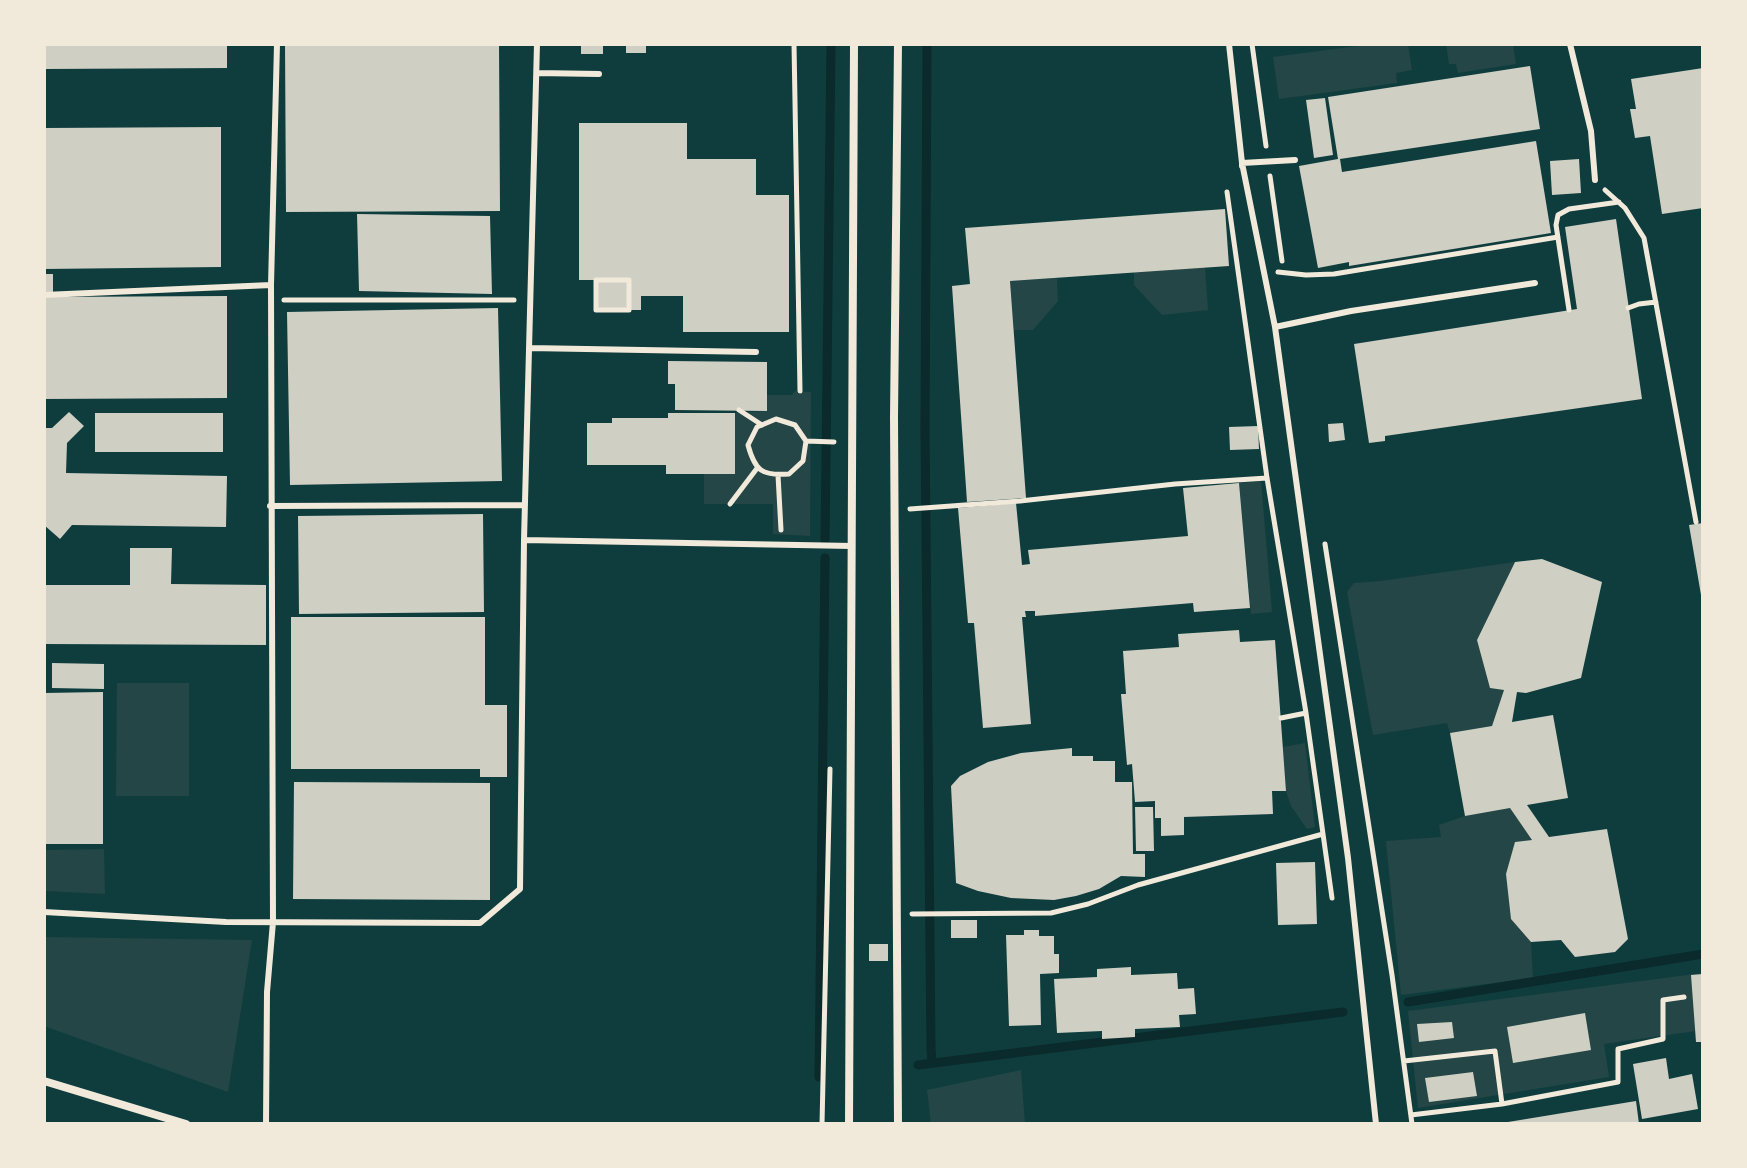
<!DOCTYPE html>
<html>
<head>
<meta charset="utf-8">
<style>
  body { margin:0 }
  #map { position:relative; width:1747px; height:1168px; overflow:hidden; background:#0f3d3e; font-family:"Archivo Narrow",sans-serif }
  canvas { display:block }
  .frame { position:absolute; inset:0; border:46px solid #f1e9da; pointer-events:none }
</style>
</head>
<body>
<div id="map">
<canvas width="1747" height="1168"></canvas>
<div class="frame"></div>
</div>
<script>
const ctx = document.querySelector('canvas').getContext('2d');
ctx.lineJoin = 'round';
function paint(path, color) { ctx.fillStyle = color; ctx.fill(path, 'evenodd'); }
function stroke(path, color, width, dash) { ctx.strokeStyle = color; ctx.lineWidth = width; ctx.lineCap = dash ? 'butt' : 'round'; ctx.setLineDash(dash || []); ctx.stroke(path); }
const green = new Path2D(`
  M1373,44h35l4,26 -16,3 1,10 -118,16 -6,-42z
  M1446,44h67l3,20 -58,9 -2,-9h-7z
  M1205,267l3,43 -46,5 -28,-30v-13z
  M1057,278l1,23 -25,29h-19l-4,-49z
  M795,391l16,1 -1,144 -37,-2v-30h-69v-30h31v-61l31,-2 1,-16h25z
  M1261,481l11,131 -21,2 -12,-131z
  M1515,562l-38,78 27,50 -12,36 -42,7 -3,-10 -74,12 -26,-143 7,-9 27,-2z
  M117,683h72v113h-73z
  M1305,743l10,84 -8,2 -16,-23 -5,-15 -3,-44z
  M1510,808l22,32 -17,2 16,100 2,36 -132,17 -15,-154 55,-4 -2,-12 26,-9z
  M104,849l1,45 -61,-3v-41z
  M44,937l208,3 -24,152 -184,-66z
  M1703,973v57l-99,14 5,33 -191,31 -10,-97z
  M1021,1070l4,54h-94l-4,-34z`);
const stream = new Path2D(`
  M927,44l-2,385 6,620 1,14
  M825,540l6,-496
  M1408,1002l295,-48
  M918,1065l425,-53
  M819,1077l6,-519`);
const building = new Path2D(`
  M44,44h183v24l-183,1z
  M285,44h214l1,167 -214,1z
  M581,44h22v10h-22z
  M626,44h20v9h-20z
  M1530,66l10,63 -200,30 2,13 194,-31 15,92 -202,33v-4l-31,6 -19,-102 39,-7 -10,-62z
  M1703,68v140l-41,6 -12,-78 -15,2 -5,-29h6l-5,-30z
  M1325,98l8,57 -19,3 -8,-58z
  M579,123h108v36h69v36h33v137h-106v-36h-42v14h-45v-30h-17z
  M221,127v140l-177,2v-141z
  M1579,159l2,34 -29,2 -2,-34z
  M1225,209l4,57 -219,15 16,217 -59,4 -15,-216 18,-2 -5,-56z
  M357,214l133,2 2,78 -133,-3z
  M1616,219l26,180 -257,37v5l-16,2 -15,-99 223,-35 -12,-82z
  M44,274h9v18h-9z
  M227,296v102l-183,1v-102z
  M498,308l4,173 -212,4 -3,-173z
  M668,361l99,1v49l-92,-1v-26h-7z
  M69,412l15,14 -17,17 -1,30 161,3 -1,51 -154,-2 -12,14 -16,-14v-97h8z
  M95,413h128v39h-128z
  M668,413h67v61h-69v-9h-79v-42h25v-5h56z
  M1343,423l2,17 -16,2 -1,-18z
  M1258,426l1,23 -29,1 -1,-23z
  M1239,483l11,125 -56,4 -1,-9 -158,13v-5h-10l1,6h-4l9,107 -48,4 -9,-105h-6l-10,-115 58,-5 6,62 8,-1 -2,-14 160,-14 -5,-48z
  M483,514l1,98 -185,2 -1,-98z
  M1703,523v72h-2l-12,-70z
  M130,548h42l-1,36 95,1v60l-222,-1v-59h86z
  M1542,559l60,23 -21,96 -55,15 -9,-1 -5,30 41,-7 15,83 -41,7 22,32 58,-8 21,110 -13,13 -40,5 -14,-17 -30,2 -20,-23 -5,-45 9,-32 17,-2 -22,-32 -45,8 -15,-83 42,-7 12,-36 -14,-2 -13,-48 38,-78z
  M291,617h194v88h22v72h-27v-8h-189z
  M1239,630l1,12 35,-2 11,151h-14l1,23 -89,3v18l-23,1v-18h-6v-17l-20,1 -3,-38 -5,1 -6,-71h5l-3,-43 56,-4 -1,-13z
  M52,663l52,1v25l-52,-1z
  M103,692v152h-59v-151z
  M1072,748v8h21v5h22v21h17l1,72h12v23l-24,-1 -22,13 -23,7 -22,4 -43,-2 -33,-7 -22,-8 -5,-97 9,-10 28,-14 33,-9z
  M294,782l196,1v117l-197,-1z
  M1135,807h18l1,44h-18z
  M1315,862l2,62 -39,1 -2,-62z
  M951,920h26v18h-26z
  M1024,930h15v6h15v18h5v19l-19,1 1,51 -32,1 -3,-91h18z
  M869,944h19v17h-19z
  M1131,967v8l46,-2 1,16 16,-1 2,26 -17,1 1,12 -45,2v8l-33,2v-8l-45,2 -3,-54 43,-2v-8z
  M1703,974v68h-7l-5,-67z
  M1585,1013l6,37 -78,13 -6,-36z
  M1452,1022l2,16 -35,4 -2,-18z
  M1666,1058l3,21 23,-5 6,35 -56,10 -9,-55z
  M1473,1072l4,24 -48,6 -4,-24z
  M1636,1101l3,23h-130l-1,-2z`);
const path = new Path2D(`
  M794,44l6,347
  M1252,44l14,102
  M1270,176l12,85
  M1605,190l20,18 19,30 52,284
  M1227,192l40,286 39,235 26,185
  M1278,272l28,3 28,-1 224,-37
  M596,280h33v30h-33z
  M284,300h230
  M1628,308l11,-4 17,-2
  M1569,310l-13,-85 2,-10 11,-6 50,-7
  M739,410l23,15
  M776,419l19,6 11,16 -3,20 -14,13c-27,2 -34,-3 -41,-29l9,-18z
  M806,441l28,1
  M778,475l3,55
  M730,504l28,-37
  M910,509l110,-8 155,-17 92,-6
  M1325,544l67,431 20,149
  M1281,718l25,-5
  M912,914l139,-1 37,-9 50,-19 185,-51
  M1404,1061l91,-10 7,53
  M1411,1115l91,-11 116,-22v-33l45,-10v-39l21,-3
  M822,1124l8,-355`);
const service = new Path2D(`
  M1229,44l13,119 33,164 73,531 28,266
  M1570,44l21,87 4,49
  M537,73l62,1
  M1242,166v-3l53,-3
  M44,295l227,-10
  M1275,327l76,-16 184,-28
  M529,348l227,4
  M270,506l255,-1
  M524,540l328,6
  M44,912l182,10 254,1 40,-34 4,-349 13,-496
  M266,1124l1,-132 6,-70 -2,-637 6,-241`);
const minor = new Path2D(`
  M898,44l-4,373 4,707
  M44,1081l142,43
  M849,1124l5,-1080`);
paint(green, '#244646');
stroke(stream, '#0a2a2b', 9);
paint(building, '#cfcfc3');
stroke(path, '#f1e9da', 5);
stroke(service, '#f1e9da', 6);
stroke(minor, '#f1e9da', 8);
</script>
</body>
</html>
